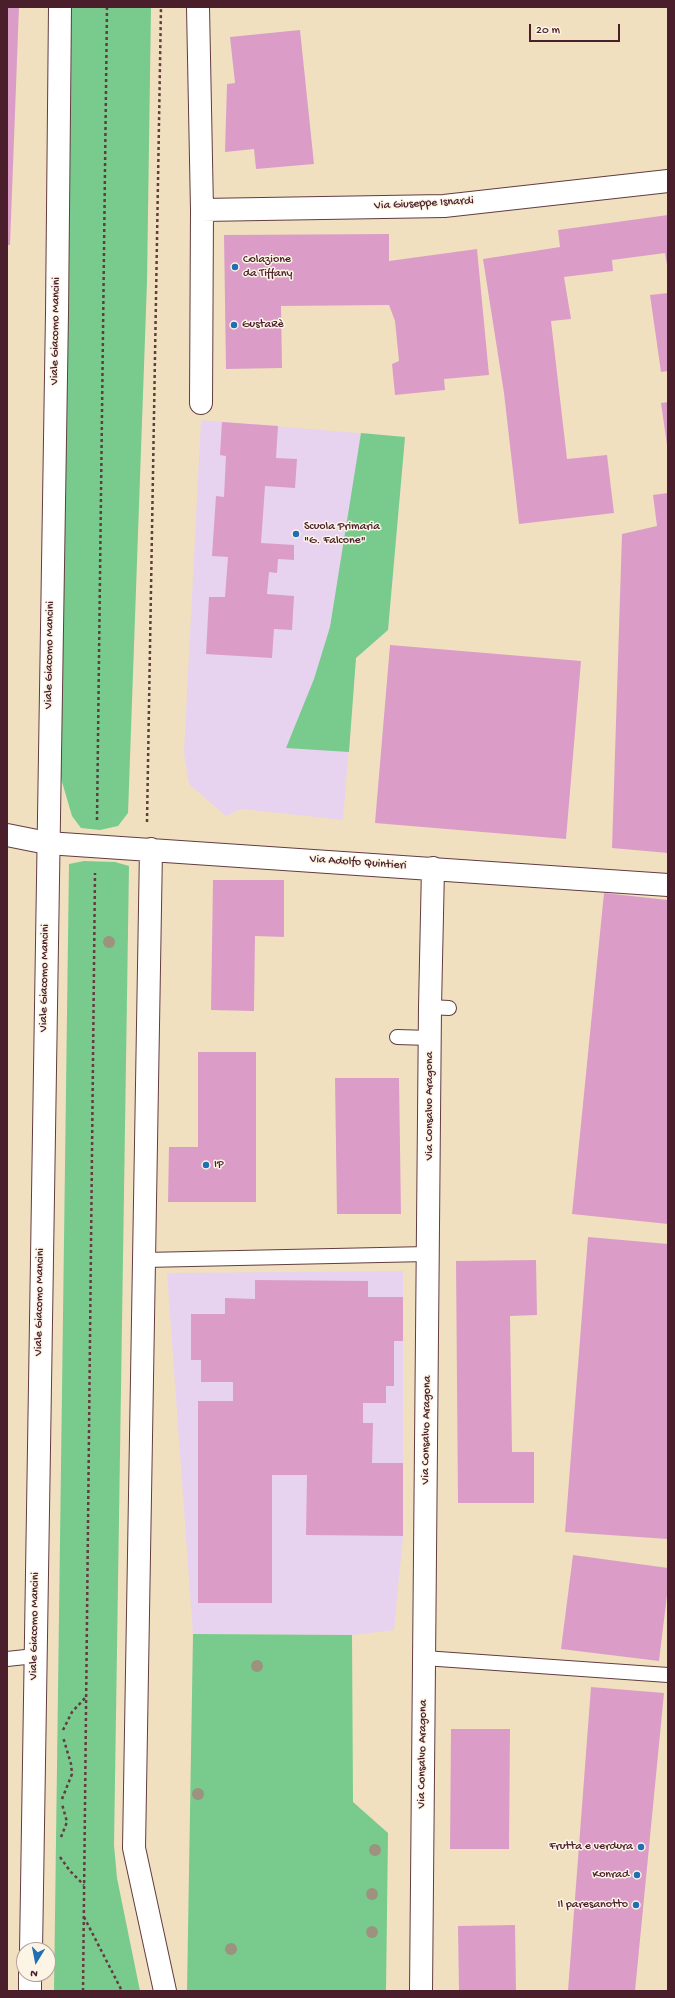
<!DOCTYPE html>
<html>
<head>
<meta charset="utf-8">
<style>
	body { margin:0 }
	#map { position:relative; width:675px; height:1998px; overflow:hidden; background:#f0e0c0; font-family:"Gochi Hand",sans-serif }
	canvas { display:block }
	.frame { position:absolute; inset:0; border:8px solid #4a1f2b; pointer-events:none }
	.north { position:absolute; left:16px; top:1942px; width:40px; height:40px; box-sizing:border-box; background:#fcf5e5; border:1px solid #b59f9b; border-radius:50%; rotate:190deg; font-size:11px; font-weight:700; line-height:16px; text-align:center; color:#4a1f2b }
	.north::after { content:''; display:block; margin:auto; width:14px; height:18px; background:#1f6fb2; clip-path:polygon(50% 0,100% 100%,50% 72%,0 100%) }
	.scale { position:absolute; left:529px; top:24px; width:91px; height:18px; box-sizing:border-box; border:2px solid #4a1f2b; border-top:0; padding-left:5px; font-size:12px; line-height:14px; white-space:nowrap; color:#4a1f2b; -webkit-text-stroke:3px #fcf5e5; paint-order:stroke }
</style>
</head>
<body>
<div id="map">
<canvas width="675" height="1998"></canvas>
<div class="frame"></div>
<div class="north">N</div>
<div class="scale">20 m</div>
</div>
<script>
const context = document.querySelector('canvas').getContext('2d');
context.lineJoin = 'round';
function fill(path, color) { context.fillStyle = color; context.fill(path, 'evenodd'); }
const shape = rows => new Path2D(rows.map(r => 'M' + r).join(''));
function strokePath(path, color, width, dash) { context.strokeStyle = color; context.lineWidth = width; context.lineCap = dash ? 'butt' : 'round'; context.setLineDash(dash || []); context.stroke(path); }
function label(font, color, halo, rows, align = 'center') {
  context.font = font + ' "Gochi Hand",sans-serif'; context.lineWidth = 3; context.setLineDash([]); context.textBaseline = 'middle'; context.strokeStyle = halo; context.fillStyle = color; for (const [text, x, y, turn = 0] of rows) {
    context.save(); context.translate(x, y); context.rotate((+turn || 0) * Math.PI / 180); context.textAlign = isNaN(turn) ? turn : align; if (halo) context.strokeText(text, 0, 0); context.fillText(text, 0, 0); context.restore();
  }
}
const built = shape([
	[201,420,405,437,388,630,356,658,343,820,241,809,226,816,189,784,184,753],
	[403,1271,403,1536,394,1630,352,1635,193,1634,167,1273]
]);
const green = shape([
	[71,7,151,7,147,282,128,813,118,826,100,830,81,828,72,816,60,775],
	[361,433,405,437,388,630,356,658,349,752,286,748,314,679,330,627],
	[84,861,115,862,129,866,114,1845,117,1878,140,1991,54,1991,69,864],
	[193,1634,352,1635,353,1802,388,1833,386,1991,187,1991]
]);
const building = shape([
	[7,7,19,7,10,245,7,245],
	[300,30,314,164,256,169,254,149,225,152,227,84,235,83,230,37],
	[668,215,668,271,665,253,612,260,613,271,564,277,571,319,551,321,567,459,607,455,614,513,519,524,504,393,483,259,560,247,558,230],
	[389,234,389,261,477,249,489,375,444,379,445,390,395,395,392,364,399,361,395,321,389,305,281,306,282,368,226,369,224,235],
	[668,293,668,371,661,372,650,295],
	[668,402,668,445,667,445,661,403],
	[222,422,278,426,276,458,297,459,295,488,265,486,261,543,294,545,294,560,278,559,277,573,269,572,267,594,294,596,292,630,274,629,272,658,206,654,209,597,225,597,228,557,212,556,216,496,224,497,226,456,220,455],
	[668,493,668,853,612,848,622,534,657,526,653,495],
	[390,645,581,661,566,839,375,823],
	[213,880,284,880,284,937,255,936,254,1011,211,1010],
	[604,893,668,900,668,1224,572,1214],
	[198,1052,256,1052,256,1202,168,1202,169,1147,198,1147],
	[335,1078,399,1078,401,1214,337,1214],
	[588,1237,668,1244,668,1539,565,1532],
	[536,1260,537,1315,510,1316,512,1452,534,1452,534,1503,458,1503,456,1261],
	[255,1280,368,1281,368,1297,403,1297,403,1341,394,1341,394,1386,386,1386,386,1403,363,1403,363,1423,373,1423,372,1463,403,1463,403,1536,306,1535,307,1475,272,1475,272,1603,198,1603,198,1401,233,1401,233,1382,201,1382,201,1360,191,1360,191,1314,225,1314,225,1298,255,1299],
	[573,1555,668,1568,668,1587,659,1661,561,1649],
	[591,1687,664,1693,635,1991,568,1991],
	[451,1729,510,1729,509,1849,450,1849],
	[515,1925,516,1991,459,1991,458,1926]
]);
const path = shape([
	[97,820,107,7],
	[147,822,161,7],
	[63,1730,72,1712,86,1697],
	[62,1799,72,1774,71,1764,63,1737],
	[61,1837,67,1822,62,1804],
	[60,1857,70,1871,84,1885],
	[84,1917,122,1991],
	[83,1991,95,873]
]);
const service = shape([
	[430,1007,449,1008],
	[397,1037,430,1038],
	[144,1260,428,1254],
	[424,1658,668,1675],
	[7,1659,35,1656]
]);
const minor = shape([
	[198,7,202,210,201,403],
	[202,210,444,206,668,181],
	[7,835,47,843,668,885],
	[151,849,134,1848,165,1991],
	[421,1991,430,1007,433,868]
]);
const tertiary = shape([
	[31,1950,57,313,60,7],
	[30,1991,30,1974]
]);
const trees = [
	[109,942],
	[257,1666],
	[198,1794],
	[375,1850],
	[372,1894],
	[372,1932],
	[231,1949]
];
const markers = [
	[235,267,4,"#1f6fb2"],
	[234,325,4,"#1f6fb2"],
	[296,534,4,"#1f6fb2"],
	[206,1165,4,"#1f6fb2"],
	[641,1847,4,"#1f6fb2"],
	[637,1875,4,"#1f6fb2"],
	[636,1905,4,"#1f6fb2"]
];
const streetNames = [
	["Via Giuseppe Isnardi",424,204,-3],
	["Viale Giacomo Mancini",56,331,-89],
	["Viale Giacomo Mancini",50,655,-89],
	["Via Adolfo Quintieri",358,863,4],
	["Viale Giacomo Mancini",45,978,-89],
	["Via Consalvo Aragona",430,1106,-90],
	["Viale Giacomo Mancini",40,1302,-89],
	["Via Consalvo Aragona",427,1430,-89],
	["Viale Giacomo Mancini",35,1626,-89],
	["Via Consalvo Aragona",423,1754,-89]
];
const poiNames = [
	["Colazione",243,260],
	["da Tiffany",243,274],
	["GustaRè",242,325],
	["Scuola Primaria",304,527],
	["\"G. Falcone\"",304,541],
	["IP",214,1165],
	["Frutta e verdura",633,1847,"right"],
	["Konrad",629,1875,"right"],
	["Il paresanotto",628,1905,"right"]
];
fill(built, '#e7d2ef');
fill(green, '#78cb8d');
fill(building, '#db9dc7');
strokePath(service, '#633c41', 16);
strokePath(minor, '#633c41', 24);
strokePath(tertiary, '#633c41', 24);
strokePath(path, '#633c41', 2.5, [3, 3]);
strokePath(service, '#fff', 14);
strokePath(minor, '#fff', 22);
strokePath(tertiary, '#fff', 22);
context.fillStyle = '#9c927e';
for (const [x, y] of trees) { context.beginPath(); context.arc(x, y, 6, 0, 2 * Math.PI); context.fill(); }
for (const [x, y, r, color] of markers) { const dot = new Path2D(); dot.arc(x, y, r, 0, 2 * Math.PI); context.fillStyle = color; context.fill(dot); strokePath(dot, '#fcf5e5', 1.5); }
label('12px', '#4a1f2b', '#fcf5e5', streetNames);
label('12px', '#4a1f2b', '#fcf5e5', poiNames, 'left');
</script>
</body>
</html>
